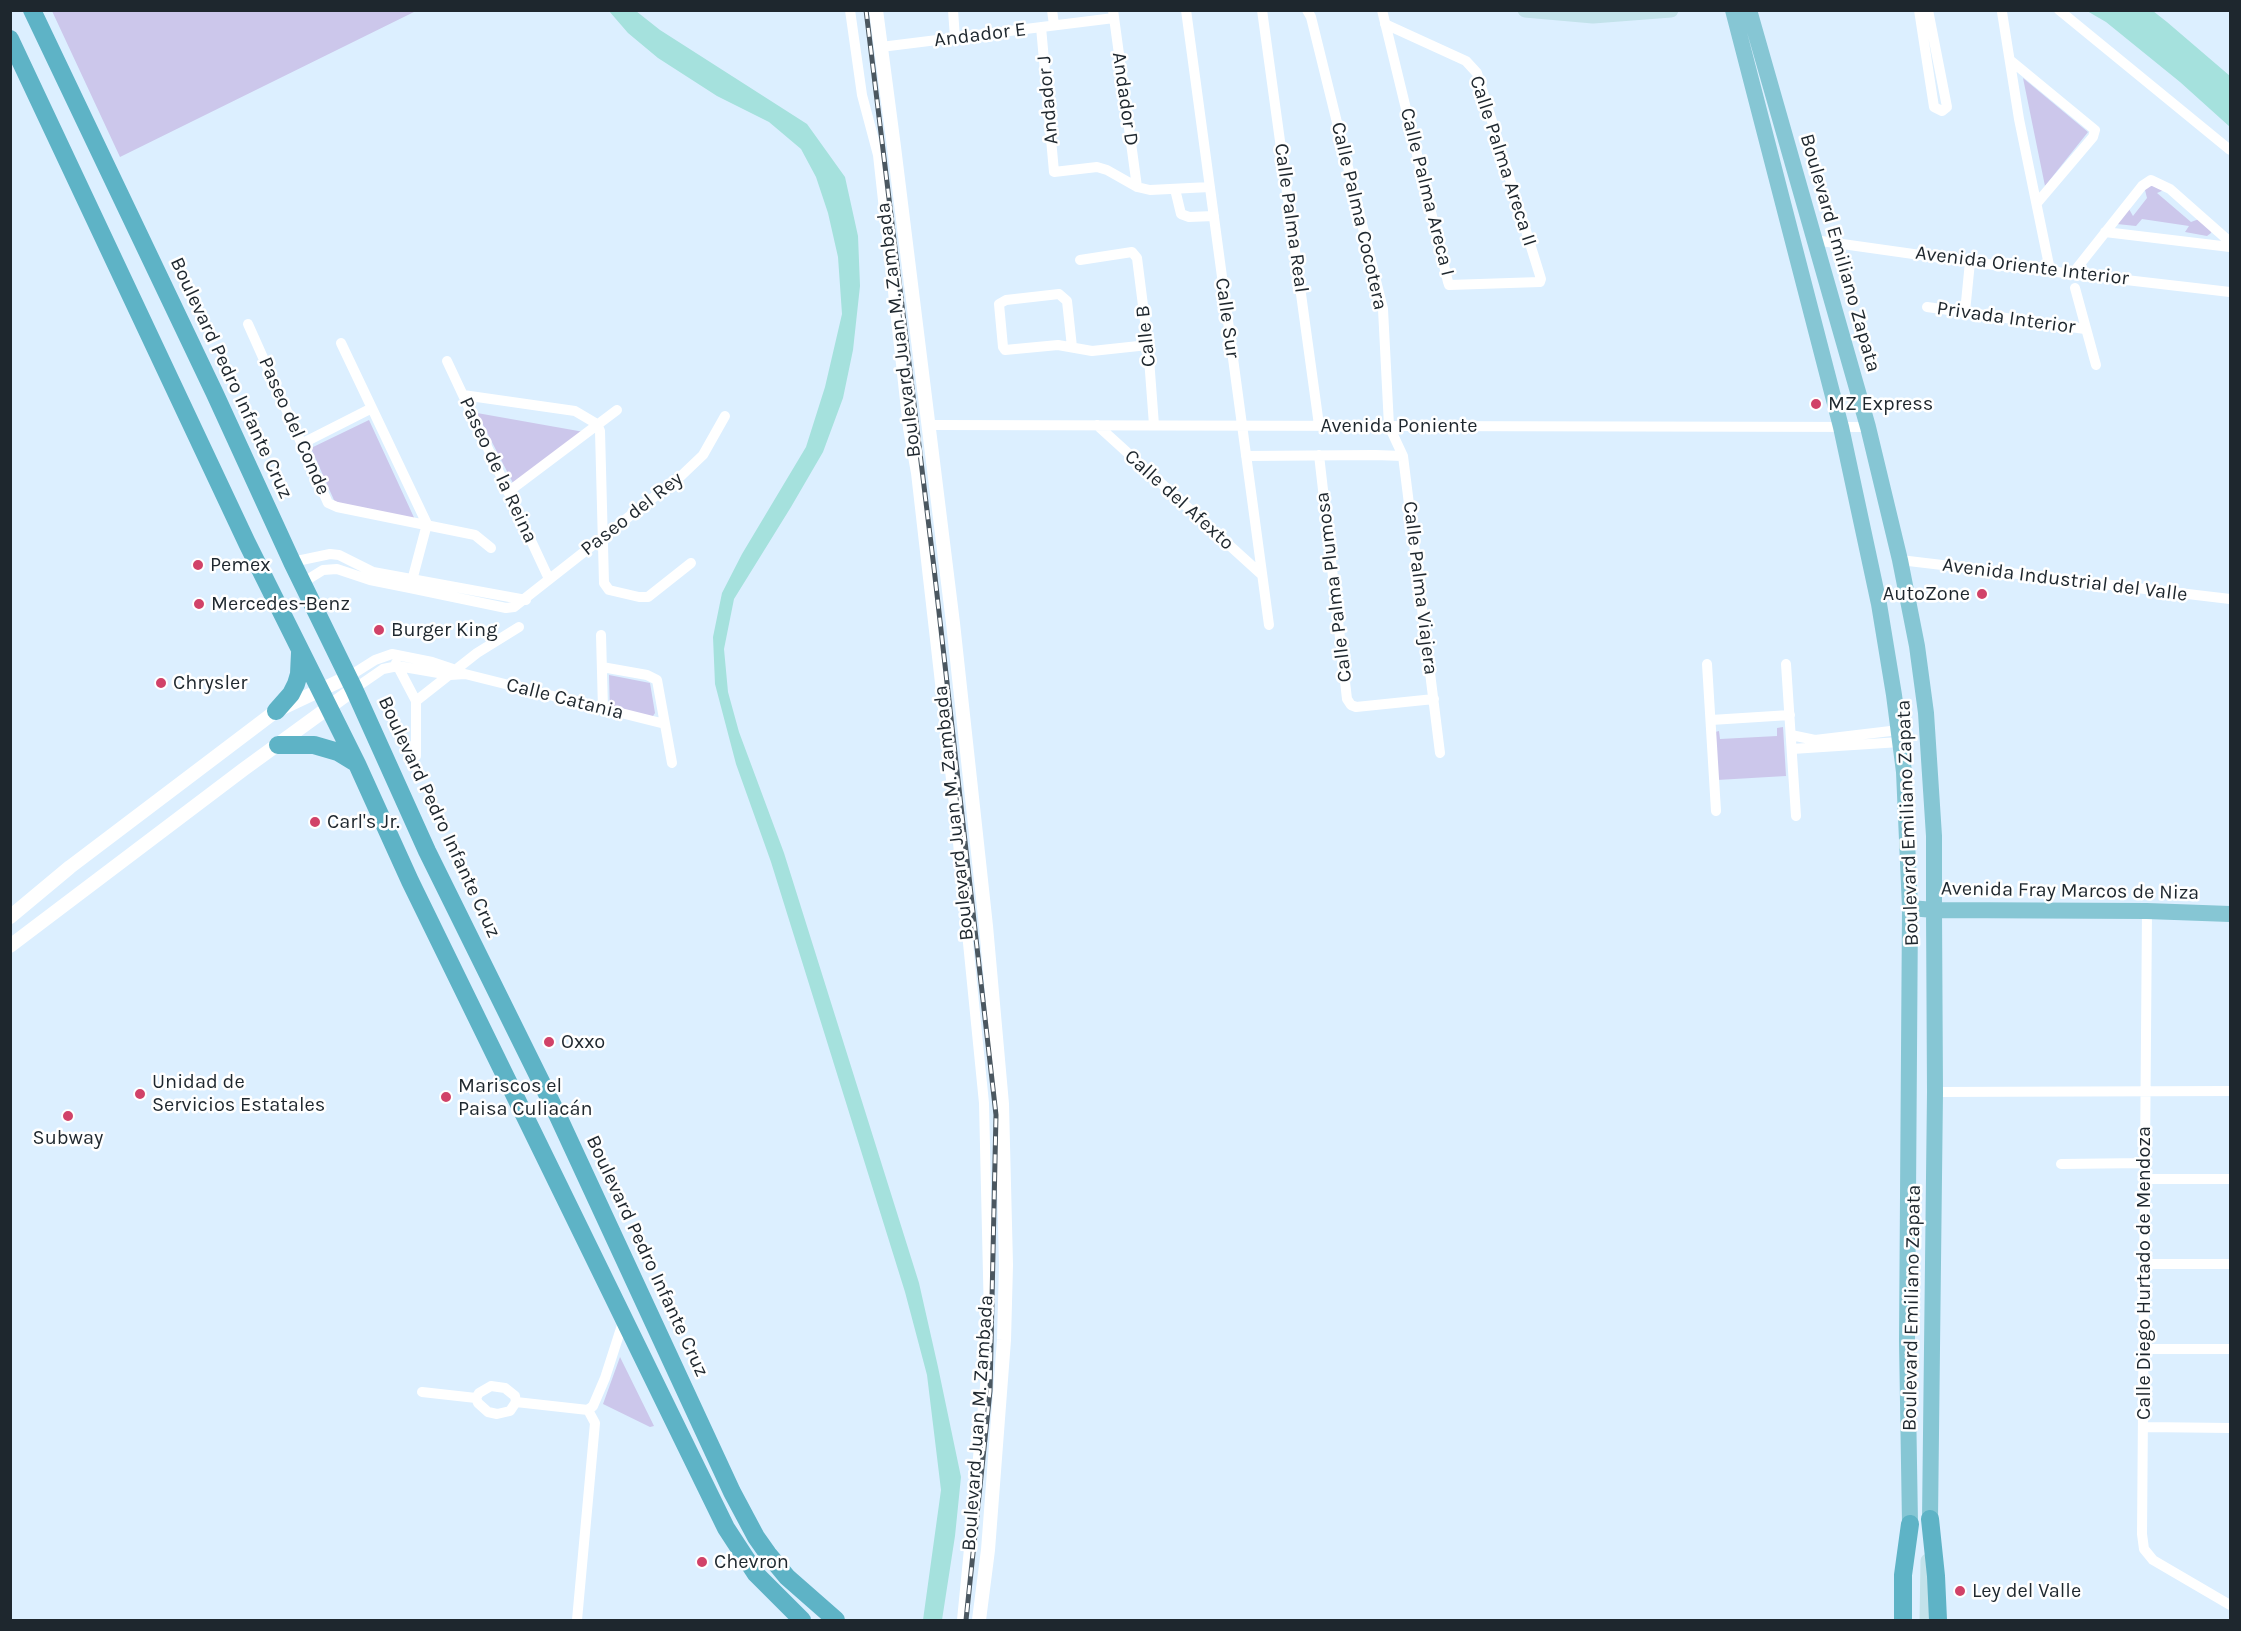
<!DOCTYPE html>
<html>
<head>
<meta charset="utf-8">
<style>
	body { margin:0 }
	#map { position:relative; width:2241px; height:1631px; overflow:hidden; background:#dcefff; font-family:Karla,sans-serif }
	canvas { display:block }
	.frame { position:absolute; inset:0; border:12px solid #1e272e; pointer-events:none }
</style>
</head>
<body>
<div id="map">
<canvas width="2241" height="1631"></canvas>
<div class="frame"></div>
</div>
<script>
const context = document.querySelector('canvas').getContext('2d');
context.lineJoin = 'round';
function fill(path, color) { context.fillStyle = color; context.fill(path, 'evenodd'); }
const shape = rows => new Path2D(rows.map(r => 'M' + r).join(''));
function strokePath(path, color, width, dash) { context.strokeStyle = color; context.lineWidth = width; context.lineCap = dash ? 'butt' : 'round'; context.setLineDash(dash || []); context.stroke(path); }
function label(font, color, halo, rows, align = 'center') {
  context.font = font + ' Karla,sans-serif'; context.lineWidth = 5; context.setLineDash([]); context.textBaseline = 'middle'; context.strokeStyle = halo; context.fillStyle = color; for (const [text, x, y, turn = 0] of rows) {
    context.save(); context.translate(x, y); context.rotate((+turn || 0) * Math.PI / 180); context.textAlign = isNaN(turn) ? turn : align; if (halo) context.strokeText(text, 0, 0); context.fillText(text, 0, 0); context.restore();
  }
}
const green = shape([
	[52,11,416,11,120,157],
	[2023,78,2088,132,2045,186],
	[2151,181,2164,190,2157,193,2191,222,2199,219,2212,229,2211,233,2207,236,2185,232,2189,226,2142,219,2136,226,2117,224,2129,209,2133,216,2147,198,2145,190],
	[477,413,584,432,514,485],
	[369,420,417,524,337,507,311,448],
	[609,675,650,683,655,713,651,719,610,711],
	[1783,727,1786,776,1717,780,1715,732,1719,731,1720,739,1777,736,1777,728],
	[620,1357,654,1426,650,1427,603,1404]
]);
const water = shape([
	[609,11,636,11,660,30,807,124,845,177,858,236,860,286,853,350,843,398,823,452,791,507,734,599,724,649,728,692,739,732,784,853,919,1283,938,1367,961,1477,955,1536,942,1620,923,1620,941,1490,927,1375,905,1292,771,862,736,764,715,684,713,637,722,593,742,554,806,447,825,387,842,314,838,257,828,213,816,177,801,149,769,122,717,96,658,58,628,33],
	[2087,11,2153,11,2167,22,2230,76,2230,127,2180,82,2106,22]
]);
const minor = shape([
	[850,10,862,95,878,155,908,428,916,473,956,823,984,1103,989,1318,985,1386,962,1620],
	[953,10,955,38],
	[1052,10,1054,25],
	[1113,10,1137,187],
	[1186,10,1269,625],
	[1262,10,1319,425],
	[1307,10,1311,17,1383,309,1389,426,1403,456,1440,753],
	[1382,10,1448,282,1449,285,1540,282,1541,279,1477,73,1466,61,1385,24],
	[1919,10,1934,107,1942,111,1947,107,1928,10],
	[2059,10,2230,150],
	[2002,12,2019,119,2050,270],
	[1041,27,1054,172,1097,167,1107,170,1137,187,1150,190,1210,187],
	[881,47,1114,18],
	[2010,60,2095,130,2093,137,2037,203],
	[1175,189,1181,214,1189,217,1214,216],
	[2105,232,2230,247],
	[1814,240,1970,262,2230,292],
	[1080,260,1132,252,1137,258,1148,345,1154,425],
	[2073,273,2142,186,2151,180,2170,189,2230,242],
	[2075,288,2096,365],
	[1927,307,2085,329],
	[1965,312,1970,262],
	[248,324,328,503,337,507,475,535,491,548],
	[341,343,427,524,410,588],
	[1072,347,1067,301,1059,294,1006,300,999,304,1003,347,1005,350,1058,345,1092,351,1148,345],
	[447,361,549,579],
	[463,395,575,411,597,424,600,431,604,583,609,590,639,597,648,597,691,563],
	[929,425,1868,427],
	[1097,425,1261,574],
	[303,443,372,408],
	[1319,455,1347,699,1351,705,1356,707,1434,699],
	[1246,456,1375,455,1403,456],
	[508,492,617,410],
	[1900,560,2230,599],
	[292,562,330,554,339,555,373,572,526,600],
	[302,583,323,570,337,569,370,580,410,588,506,608,514,607,682,475,703,455,725,416],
	[601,635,603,709],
	[396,663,416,701,416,756],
	[1707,664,1716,811],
	[1786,664,1796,816],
	[602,667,647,675,657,680,672,763],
	[348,677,375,660,392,654,432,662,459,671],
	[354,689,383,669,398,666,450,675,465,674,665,724],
	[416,701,477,653,519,627],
	[1711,720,1790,715],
	[1791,735,1815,740,1899,730],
	[1792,749,1900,742],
	[2147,911,2142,1534,2144,1549,2153,1560,2230,1605],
	[1935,1092,2230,1091],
	[2061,1164,2144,1163],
	[2144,1179,2230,1179],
	[2145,1264,2230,1264],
	[2144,1349,2230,1349],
	[491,1386,505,1388,515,1396,516,1402,510,1411,497,1414,488,1412,478,1403,476,1398,479,1393,491,1386],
	[422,1392,476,1398],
	[516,1402,588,1410],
	[588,1410,593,1406,605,1378,624,1319],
	[2144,1427,2230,1428],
	[577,1620,595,1423,588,1410]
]);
const tertiary = shape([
	[876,10,894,147,953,623,986,926,1002,1104,1006,1265,1004,1340,988,1550,979,1620],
	[10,917,70,867,276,711,348,677],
	[10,946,244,769,354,689]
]);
const secondary = shape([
	[1525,10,1593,16,1671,10],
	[1927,1620,1928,1561]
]);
const primary = shape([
	[1733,10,1841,427,1879,604,1894,695,1904,772,1910,908,1907,1341,1910,1524],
	[1749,10,1868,427,1900,560,1917,646,1926,713,1934,836,1934,910,1935,1092,1930,1519],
	[1910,908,1934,910,2147,911,2230,914]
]);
const trunk = shape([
	[32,10,215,394,292,562,354,689,427,851,557,1114,732,1492,756,1537,768,1554,787,1577,836,1620],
	[10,39,247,543,357,764,410,881,726,1528,756,1574,802,1620],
	[276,711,291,694,296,684,299,674,300,653],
	[278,745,314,745,338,752,356,763],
	[1930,1519,1936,1576,1938,1620],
	[1903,1620,1903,1575,1910,1524]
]);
const rail = shape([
	[866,10,934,568,996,1115,990,1391,966,1620]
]);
const markers = [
	[1816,404,6,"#d14268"],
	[198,565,6,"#d14268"],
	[1982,594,6,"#d14268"],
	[199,604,6,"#d14268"],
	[379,630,6,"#d14268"],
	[161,683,6,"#d14268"],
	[315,822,6,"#d14268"],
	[549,1042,6,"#d14268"],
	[140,1094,6,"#d14268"],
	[446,1097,6,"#d14268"],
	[68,1116,6,"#d14268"],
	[702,1562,6,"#d14268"],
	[1960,1591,6,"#d14268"]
];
const streetNames = [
	["Andador E",980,35,-7],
	["Andador D",1125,99,82],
	["Andador J",1048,100,-95],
	["Calle Palma Areca II",1503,161,72],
	["Calle Palma Areca I",1427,192,76],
	["Calle Palma Cocotera",1359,216,77],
	["Calle Palma Real",1291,218,82],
	["Boulevard Emiliano Zapata",1840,253,74],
	["Avenida Oriente Interior",2022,266,7],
	["Calle Sur",1227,318,82],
	["Privada Interior",2006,318,8],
	["Boulevard Juan M. Zambada",899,330,-97],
	["Calle B",1146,336,-96],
	["Boulevard Pedro Infante Cruz",231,378,65],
	["Paseo del Conde",294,426,66],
	["Avenida Poniente",1399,426],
	["Paseo de la Reina",498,470,65],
	["Calle del Afexto",1179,500,42],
	["Paseo del Rey",632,514,-38],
	["Avenida Industrial del Valle",2065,580,7],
	["Calle Palma Plumosa",1334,587,-97],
	["Calle Palma Viajera",1420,588,83],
	["Calle Catania",565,699,14],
	["Boulevard Juan M. Zambada",954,813,-96],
	["Boulevard Pedro Infante Cruz",439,817,65],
	["Boulevard Emiliano Zapata",1908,823,-92],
	["Avenida Fray Marcos de Niza",2070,891,1],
	["Boulevard Pedro Infante Cruz",647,1256,65],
	["Calle Diego Hurtado de Mendoza",2144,1273,-90],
	["Boulevard Emiliano Zapata",1912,1308,-89],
	["Boulevard Juan M. Zambada",978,1423,-86]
];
const poiNames = [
	["MZ Express",1828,404],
	["Pemex",210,565],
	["AutoZone",1970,594,"right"],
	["Mercedes-Benz",211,604],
	["Burger King",391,630],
	["Chrysler",173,683],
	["Carl's Jr.",327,822],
	["Oxxo",561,1042],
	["Unidad de",152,1082],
	["Servicios Estatales",152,1105],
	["Mariscos el",458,1086],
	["Paisa Culiacán",458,1109],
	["Subway",68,1138,"center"],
	["Chevron",714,1562],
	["Ley del Valle",1972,1591]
];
fill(green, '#ccc7eb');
fill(water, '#a5e1dd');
strokePath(minor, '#fff', 10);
strokePath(tertiary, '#fff', 14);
strokePath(secondary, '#c2e2ea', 15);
strokePath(primary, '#86c6d4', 16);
strokePath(trunk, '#5eb3c6', 18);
strokePath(rail, '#4b5760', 5);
strokePath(rail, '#fff', 3, [9]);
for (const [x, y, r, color] of markers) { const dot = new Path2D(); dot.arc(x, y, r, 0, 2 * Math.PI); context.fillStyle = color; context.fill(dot); strokePath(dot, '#fff', 2); }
label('20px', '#1e272e', '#fff', streetNames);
label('20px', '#1e272e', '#fff', poiNames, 'left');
</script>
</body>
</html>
